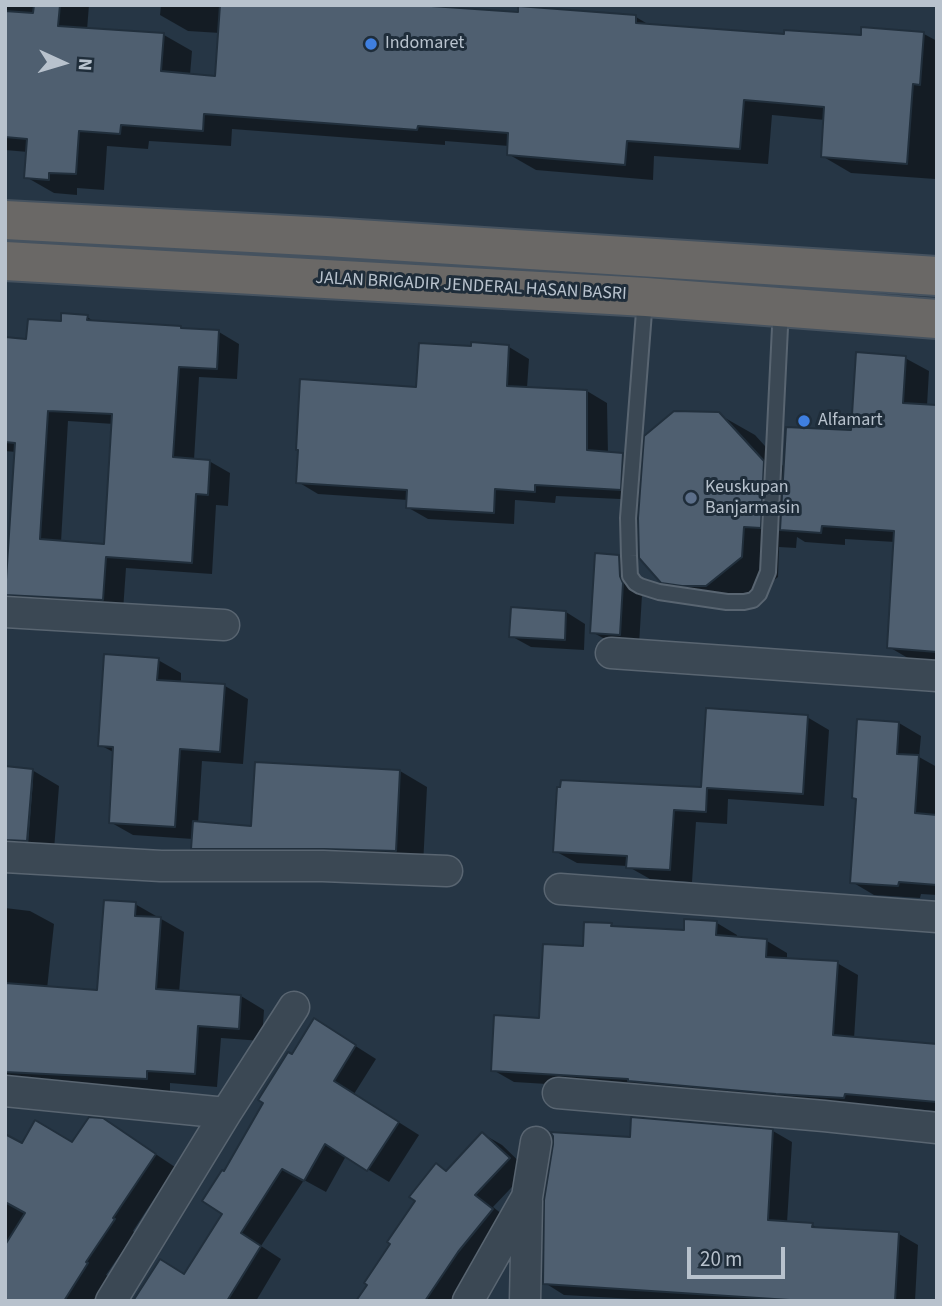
<!DOCTYPE html>
<html>
<head>
<meta charset="utf-8">
<style>
	body { margin:0 }
	#map { position:relative; width:942px; height:1306px; overflow:hidden; background:#263645; font-family:"Source Sans 3",sans-serif }
	canvas { display:block }
	.frame { position:absolute; inset:0; border:7px solid #b8c2cd; pointer-events:none }
	.north { position:absolute; left:28px; top:28px; width:70px; height:70px; -webkit-text-stroke:5px #1f2d3a; paint-order:stroke; rotate:94deg; font-size:19px; font-weight:700; line-height:28px; text-align:center; color:#b8c2cd }
	.north::after { content:''; display:block; margin:auto; width:24px; height:32px; background:#b8c2cd; clip-path:polygon(50% 0,100% 100%,50% 72%,0 100%) }
	.scale { position:absolute; left:687px; top:1247px; width:98px; height:32px; box-sizing:border-box; border:4px solid #b8c2cd; border-top:0; padding-left:9px; font-size:21px; line-height:24px; white-space:nowrap; color:#b8c2cd; -webkit-text-stroke:5px #1f2d3a; paint-order:stroke }
</style>
</head>
<body>
<div id="map">
<canvas width="942" height="1306"></canvas>
<div class="frame"></div>
<div class="north">N</div>
<div class="scale">20 m</div>
</div>
<script>
const context = document.querySelector('canvas').getContext('2d');
context.lineJoin = 'round';
function fill(path, color) { context.fillStyle = color; context.fill(path, 'evenodd'); }
const shape = rows => new Path2D(rows.map(r => 'M' + r).join(''));
function strokePath(path, color, width, dash) { context.strokeStyle = color; context.lineWidth = width; context.lineCap = dash ? 'butt' : 'round'; context.setLineDash(dash || []); context.stroke(path); }
function label(font, color, halo, rows, align = 'center') {
  context.font = font + ' "Source Sans 3",sans-serif'; context.lineWidth = 6; context.setLineDash([]); context.textBaseline = 'middle'; context.strokeStyle = halo; context.fillStyle = color; for (const [text, x, y, turn = 0] of rows) {
    context.save(); context.translate(x, y); context.rotate((+turn || 0) * Math.PI / 180); context.textAlign = isNaN(turn) ? turn : align; if (halo) context.strokeText(text, 0, 0); context.fillText(text, 0, 0); context.restore();
  }
}
const shadow = shape([
	[5,5,89,5,87,30,164,35,192,51,190,75,217,77,220,33,188,31,160,15,161,5,432,5,437,8,519,14,636,17,651,26,786,36,862,37,924,34,937,41,937,158,935,179,851,173,822,156,825,120,772,115,768,164,654,156,653,180,536,170,508,154,509,146,445,141,445,145,232,129,231,146,149,141,148,149,107,146,104,190,77,188,77,195,54,193,26,177,28,152,5,150],
	[87,317,97,323,181,328,184,330,219,332,239,344,237,379,199,377,194,460,209,461,230,473,228,506,216,505,212,574,126,568,123,611,28,605,7,594,16,452,5,451,5,339,28,341,62,323],
	[68,421,114,424,106,546,61,542],
	[509,347,529,359,527,388,587,391,607,403,608,454,623,455,643,466,718,414,755,435,785,468,852,432,905,358,929,371,927,406,937,407,937,663,913,661,889,647,895,542,845,539,845,545,805,542,797,537,796,548,779,547,778,577,742,606,699,603,662,581,641,500,556,496,555,503,515,500,514,524,428,519,407,507,408,500,318,494,298,482,418,389],
	[619,557,638,568,639,589,642,595,639,645,612,643,592,632],
	[566,612,585,624,584,650,531,647,511,636],
	[158,660,181,673,181,683,225,686,248,699,243,764,202,761,198,824,253,828,400,771,427,787,423,866,220,863,193,848,193,839,133,835,110,822,115,753,100,745],
	[807,717,829,730,824,806,728,799,727,824,696,822,692,882,650,879,627,866,577,863,555,851,703,789],
	[899,723,921,736,919,757,937,767,937,895,921,894,920,898,874,895,852,882],
	[5,768,32,770,59,786,54,850,5,846],
	[30,781,33,781,28,845,25,845],
	[135,904,184,932,179,993,241,996,264,1010,262,1041,221,1038,217,1087,170,1083,170,1092,5,1084,5,908,30,911,54,924,47,989,99,992],
	[717,923,737,935,737,939,767,941,787,953,787,960,837,963,858,975,854,1039,937,1045,937,1043,937,1111,865,1105,865,1109,646,1090,514,1082,493,1070,540,1020,585,948,611,925,617,928,685,932],
	[335,1033,376,1059,354,1094,419,1135,389,1182,346,1156,326,1192,304,1180,261,1246,281,1259,256,1301,139,1301,185,1276,224,1214,225,1174,291,1056],
	[773,1131,792,1142,787,1223,812,1225,820,1229,899,1234,918,1245,915,1301,669,1301,564,1295,545,1283,632,1139],
	[124,1133,175,1167,133,1231,135,1233,106,1275,108,1276,93,1301,5,1301,5,1136,22,1146,73,1144],
	[483,1134,502,1145,528,1170,493,1207,511,1221,478,1262,453,1299,455,1301,359,1301,437,1165,448,1172]
]);
const building = shape([
	[34,5,60,5,58,26,164,33,161,71,215,76,220,5,417,5,518,12,518,6,636,15,636,23,784,34,784,30,861,35,861,27,924,32,920,85,913,84,907,164,821,157,824,107,744,100,740,149,627,141,625,165,507,155,508,133,418,126,417,130,204,114,203,131,121,125,120,134,79,131,76,174,49,173,49,180,24,178,27,139,5,137,5,11,33,13,34,5],
	[61,313,88,315,87,320,181,326,181,328,219,330,217,369,179,367,173,457,210,460,208,495,196,494,192,563,106,557,103,600,5,595,15,443,5,442,5,337,26,339,28,319,61,321,61,313],
	[48,411,112,414,104,544,40,539,48,411],
	[471,342,509,345,507,386,587,390,587,450,623,453,621,490,535,485,535,492,495,489,494,513,406,508,407,490,296,483,298,450,296,450,300,379,416,387,419,343,471,346,471,342],
	[856,352,906,356,903,403,937,405,937,652,887,648,894,531,822,526,821,533,780,530,786,427,851,430,856,352],
	[674,411,719,412,764,461,761,528,744,527,742,557,706,586,682,586,661,583,639,558,638,518,644,436,674,411],
	[595,553,619,555,620,576,623,583,620,635,590,633,595,553],
	[511,607,566,611,565,640,509,637,511,607],
	[104,654,159,658,157,680,225,684,220,752,180,749,175,827,109,823,113,747,98,746,104,654],
	[706,708,808,715,803,794,707,788,706,812,674,810,670,870,626,868,627,856,553,852,557,787,560,787,561,780,701,787,706,708],
	[857,719,899,722,897,754,919,755,915,813,937,815,937,885,899,882,898,886,850,883,856,799,852,798,857,719],
	[255,762,400,770,396,851,324,849,191,849,193,821,251,826,255,762],
	[5,766,33,769,27,841,5,840,5,766],
	[104,900,136,902,135,916,161,917,156,989,241,995,239,1029,198,1026,195,1074,147,1071,147,1079,5,1072,5,983,97,990,104,900],
	[684,919,717,921,716,935,767,939,766,957,838,961,833,1035,937,1044,937,1102,845,1094,844,1098,776,1094,628,1081,628,1079,491,1071,494,1015,539,1018,543,944,583,946,584,922,612,923,611,926,684,930,684,919],
	[314,1018,356,1045,334,1081,399,1122,367,1171,325,1144,304,1181,282,1169,241,1233,261,1246,227,1301,133,1301,160,1259,184,1274,222,1214,202,1201,222,1170,224,1171,263,1103,258,1100,288,1052,292,1054,314,1018],
	[89,1117,103,1118,156,1154,113,1218,115,1219,86,1262,88,1263,64,1301,5,1301,5,1245,25,1213,5,1202,5,1134,22,1143,35,1120,72,1142,89,1117],
	[631,1117,773,1129,768,1220,813,1223,812,1227,899,1232,895,1301,805,1301,543,1284,544,1200,553,1144,553,1136,550,1132,630,1137,631,1117],
	[482,1132,510,1158,475,1195,493,1209,458,1252,425,1301,356,1301,367,1285,364,1283,390,1244,387,1242,415,1201,409,1197,436,1163,446,1171,482,1132]
]);
const service = shape([
	[645,299,628,518,629,556,630,576,635,583,640,586,659,592,727,602,744,602,753,600,759,594,768,572,781,307]
]);
const minor = shape([
	[5,612,224,625],
	[611,653,937,676],
	[5,857,161,866,323,866,447,871],
	[560,889,937,917],
	[5,1091,226,1113],
	[558,1093,824,1116,937,1128],
	[111,1301,226,1113,294,1007],
	[468,1301,527,1197,536,1142],
	[525,1301,527,1201]
]);
const trunk = shape([
	[5,220,327,237,937,276],
	[5,261,646,297,937,319]
]);
const markers = [
	[371,44,7,"#3f7fe0"],
	[804,421,7,"#3f7fe0"],
	[691,498,7,"#5c6f8a"]
];
const poiNames = [
	["Indomaret",385,44],
	["Alfamart",818,421],
	["Keuskupan",705,488],
	["Banjarmasin",705,509]
];
const streetNames = [
	["JALAN BRIGADIR JENDERAL HASAN BASRI",471,287,3]
];
fill(shadow, '#0007');
fill(building, '#4f5f70');
strokePath(building, '#212f3c', 2);
strokePath(service, '#596571', 18);
strokePath(minor, '#596571', 33);
strokePath(trunk, '#45525f', 42);
strokePath(service, '#3b4854', 14);
strokePath(minor, '#3b4854', 30);
strokePath(trunk, '#6a6866', 38);
for (const [x, y, r, color] of markers) { const dot = new Path2D(); dot.arc(x, y, r, 0, 2 * Math.PI); context.fillStyle = color; context.fill(dot); strokePath(dot, '#1f2d3a', 2.5); }
label('18px', '#b8c2cd', '#1f2d3a', poiNames, 'left');
label('18px', '#b8c2cd', '#1f2d3a', streetNames);
</script>
</body>
</html>
